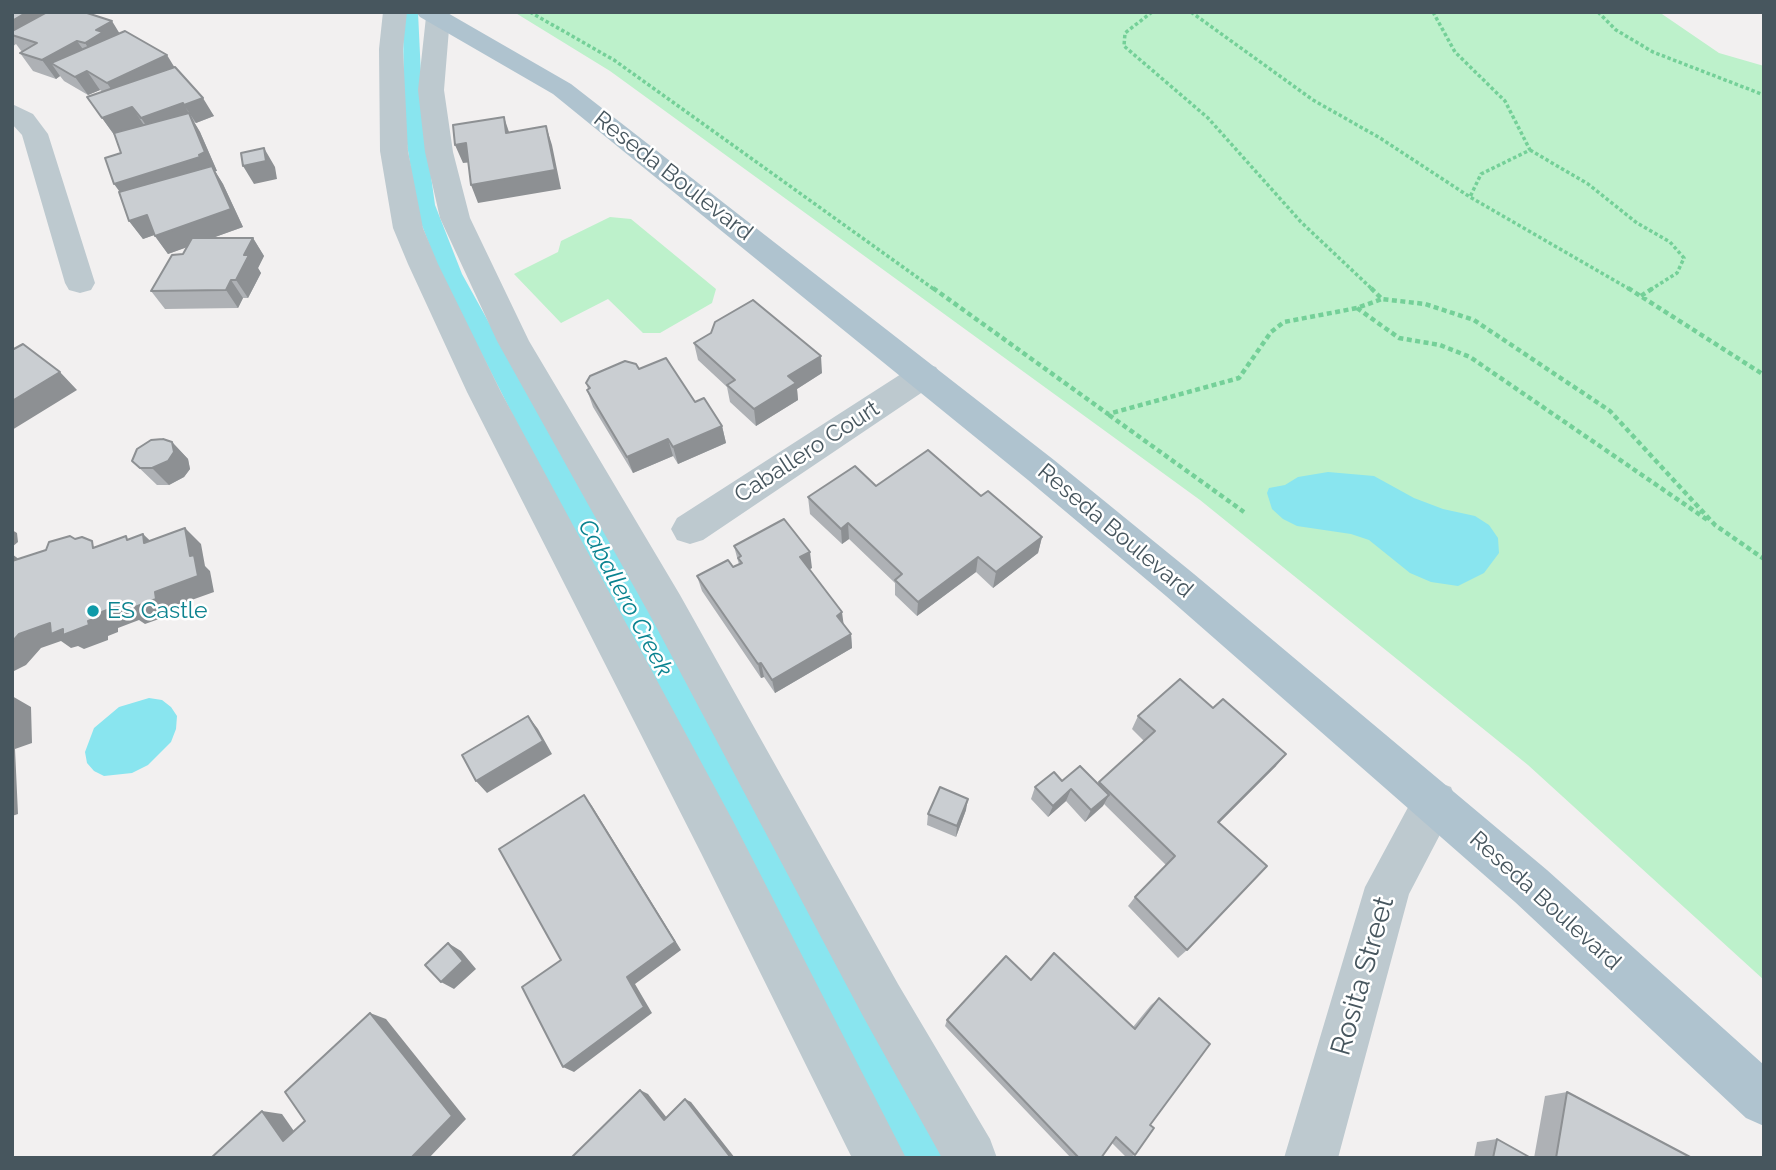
<!DOCTYPE html>
<html>
<head>
<meta charset="utf-8">
<style>
	body { margin:0 }
	#map { position:relative; width:1776px; height:1170px; overflow:hidden; background:#f2f0f0; font-family:Raleway,sans-serif }
	canvas { display:block }
	.frame { position:absolute; inset:0; border:14px solid #47565e; pointer-events:none }
</style>
</head>
<body>
<div id="map">
<canvas width="1776" height="1170"></canvas>
<div class="frame"></div>
</div>
<script>
const context = document.querySelector('canvas').getContext('2d');
context.lineJoin = 'round';
function fill(path, color) { context.fillStyle = color; context.fill(path, 'evenodd'); }
const shape = rows => new Path2D(rows.map(r => 'M' + r).join(''));
function strokePath(path, color, width, dash) { context.strokeStyle = color; context.lineWidth = width; context.lineCap = dash ? 'butt' : 'round'; context.setLineDash(dash || []); context.stroke(path); }
function label(font, color, halo, rows, align = 'center') {
  context.font = font + ' Raleway,sans-serif'; context.lineWidth = 5; context.setLineDash([]); context.textBaseline = 'middle'; context.strokeStyle = halo; context.fillStyle = color; for (const [text, x, y, turn = 0] of rows) {
    context.save(); context.translate(x, y); context.rotate((+turn || 0) * Math.PI / 180); context.textAlign = isNaN(turn) ? turn : align; if (halo) context.strokeText(text, 0, 0); context.fillText(text, 0, 0); context.restore();
  }
}
const green = shape([
	[514,12,1659,12,1719,53,1764,66,1764,980,1528,765,1200,500,610,71],
	[610,217,631,219,716,289,712,303,660,333,643,333,608,299,561,323,514,274,558,252,561,241]
]);
const water = shape([
	[403,12,418,12,423,118,435,205,462,274,952,1158,904,1158,586,559,439,270,418,215,404,125],
	[1328,472,1374,476,1414,498,1443,509,1475,516,1489,525,1498,538,1499,553,1484,573,1458,586,1431,582,1410,573,1369,540,1351,534,1297,526,1283,519,1272,509,1267,493,1269,488,1285,485,1298,477],
	[149,698,162,700,171,707,177,716,176,729,171,742,148,765,132,773,104,776,94,771,87,763,85,752,94,728,119,707]
]);
const pathFar1 = shape([
	[530,12,614,60,935,290],
	[1152,12,1125,33,1124,46,1208,118,1301,222,1373,290],
	[1191,12,1313,100,1380,138,1470,197,1631,290],
	[1433,12,1455,52,1505,101,1530,150,1481,174,1470,197],
	[1598,12,1616,30,1653,52,1764,95],
	[1530,150,1588,184,1637,223,1670,242,1684,258,1677,273,1650,290]
]);
const path = shape([
	[933,288,1108,414,1239,378,1271,332,1284,322,1357,308,1382,299],
	[1371,288,1382,299,1425,304,1474,320,1610,411,1715,525,1764,559],
	[1628,288,1764,375],
	[1641,296,1653,288],
	[1357,308,1399,338,1440,345,1470,357,1709,521],
	[1109,415,1244,512]
]);
const minor = shape([
	[383,12,407,12,403,49,408,151,423,228,438,264,501,392,733,821,906,1158,852,1158,701,853,467,392,408,264,393,228,380,151,379,49,383,12],
	[429,12,447,12,450,17,444,90,453,152,470,218,529,341,680,595,898,984,990,1139,997,1158,942,1158,864,1018,652,619,497,341,440,218,425,152,418,90,426,17,429,12],
	[12,104,33,114,48,134,95,283,91,290,80,293,69,290,65,283,22,135,12,124,12,104],
	[924,363,936,367,941,375,936,383,703,540,690,544,677,540,671,529,677,518,912,367,924,363],
	[1435,781,1451,787,1457,802,1409,894,1338,1158,1284,1158,1365,887,1419,787,1435,781]
]);
const major = shape([
	[416,12,446,12,571,84,1054,460,1194,574,1547,870,1764,1065,1764,1126,1746,1118,1515,902,1166,596,1028,480,553,94,420,17,416,12]
]);
const wall = shape([
	[12,12,40,12,42,15,120,34,175,67,214,116,196,123,194,122,200,132,217,171,215,171,223,184,243,227,212,238,253,238,264,256,258,268,261,273,248,298,243,298,238,308,165,309,151,291,183,254,187,247,168,254,154,235,143,239,129,221,119,192,121,153,115,136,87,97,103,92,100,90,88,95,64,81,60,76,56,79,33,71,20,53,22,52,16,44,12,47],
	[694,343,822,373,797,389,798,400,756,426,730,402,727,387,698,360],
	[639,369,695,402,722,426,726,443,678,464,673,456,633,473,593,407,587,390,588,389,586,383],
	[172,442,188,459,190,469,184,477,169,485,157,485,132,461],
	[876,486,981,496,1042,537,1038,553,993,588,976,572,917,616,895,595,895,583,849,539,842,544,810,514,808,497],
	[734,546,812,568,809,569,843,624,851,634,852,648,775,693,764,677,761,678,702,591,697,576,733,567,739,564,738,561],
	[1138,716,1276,766,1219,823,1187,950,1178,958,1128,906,1135,897,1166,865,1104,804,1085,822,1066,801,1048,817,1031,799,1035,787,1062,781,1098,784,1144,741,1132,729],
	[966,810,956,837,927,825,928,814],
	[1031,980,1133,1027,1151,1005,1159,998,1150,1125,1135,1155,1127,1158,1112,1143,1101,1158,1071,1158,945,1026,947,1020],
	[1567,1092,1692,1158,1534,1158,1545,1096],
	[1497,1139,1531,1158,1474,1158,1477,1142]
]);
const shadedWall = shape([
	[27,12,40,12,49,25,12,35,12,21],
	[112,21,123,39,97,61,85,43,96,30],
	[77,41,90,59,51,63,60,76,56,79,42,60],
	[167,55,178,73,120,102,107,83],
	[87,71,100,90,88,95,75,77],
	[203,98,214,116,196,123,184,105],
	[183,103,200,132,217,171,215,171,223,184,243,227,168,254,155,236,231,209,127,202,114,184,154,137,141,118],
	[132,107,144,125,115,136,102,118],
	[504,117,510,135,506,133],
	[546,126,552,145,561,189,478,203,471,185],
	[466,143,473,162,463,163,455,145],
	[264,148,275,167,277,179,254,184,243,166],
	[147,215,160,233,143,239,129,221],
	[253,238,264,256,258,268,261,273,248,298,236,280,244,255],
	[231,280,243,298,238,308,226,290],
	[821,356,822,373,797,389,798,400,756,426,754,409,788,376],
	[60,372,77,390,12,430,12,401],
	[722,426,726,443,678,464,673,447],
	[668,439,673,456,633,473,627,457],
	[172,442,188,459,190,469,184,477,169,485,152,468],
	[848,523,849,539,842,544,841,529],
	[185,528,201,544,205,566,210,571,214,592,172,607,173,614,145,624,139,620,118,628,118,632,108,636,108,640,84,649,78,646,71,648,61,641,41,648,26,665,12,672,12,642,19,634,50,623,88,621,99,613,155,592,190,556],
	[12,530,17,533,18,542,12,547],
	[143,534,160,550,144,543],
	[1042,537,1038,553,993,588,996,572],
	[810,552,812,568,802,573,800,557],
	[12,554,32,569,12,562],
	[978,557,976,572,917,616,918,602],
	[842,612,844,627,837,616],
	[851,634,852,648,775,693,772,680],
	[761,663,764,677,761,678,758,664],
	[12,692,12,696,31,707,32,743,15,749,18,814,12,816],
	[528,716,538,729,552,754,487,793,476,781],
	[1286,754,1276,766,1209,833,1218,822],
	[1071,789,1066,801,1048,817,1053,806],
	[584,795,592,806,681,950,635,984,652,1013,574,1072,563,1067,627,977],
	[1109,795,1103,806,1085,822,1091,810],
	[968,799,966,810,956,837,957,826],
	[448,943,461,951,476,969,454,989,441,982],
	[370,1013,386,1019,466,1119,429,1158,411,1158],
	[640,1090,648,1094,671,1123,664,1120],
	[685,1099,691,1102,735,1158,731,1158],
	[262,1111,282,1114,303,1144,283,1141]
]);
const building = shape([
	[12,12,27,12,12,21,12,12],
	[47,12,84,12,112,21,96,30,103,32,85,43,77,41,42,60,20,53,37,43,12,35,12,31,47,12],
	[125,31,167,55,107,83,87,71,75,77,51,63,125,31],
	[175,67,203,98,184,105,183,103,141,118,132,107,102,118,87,97,175,67],
	[189,113,205,152,199,155,200,157,114,184,105,158,121,153,114,133,189,113],
	[504,117,506,133,546,126,555,170,471,185,466,143,455,145,453,125,504,117],
	[264,148,266,161,243,166,241,153,264,148],
	[212,166,231,209,155,236,147,215,129,221,119,192,212,166],
	[192,238,253,238,244,255,249,255,236,280,231,280,226,290,151,291,172,255,183,254,192,238],
	[753,300,821,356,788,376,796,383,754,409,727,385,735,380,694,343,711,333,715,322,753,300],
	[23,344,60,372,12,401,12,350,23,344],
	[666,358,695,402,704,398,722,426,673,447,668,439,627,457,587,390,590,388,586,383,590,376,625,361,636,364,639,369,666,358],
	[163,439,172,442,174,452,168,461,152,468,140,468,132,461,137,449,151,440,163,439],
	[928,450,981,496,988,491,1042,537,996,572,978,557,918,602,895,580,902,574,848,523,841,529,808,497,855,466,876,486,928,450],
	[784,519,810,552,800,557,842,612,837,616,851,634,772,680,761,663,758,664,697,576,728,560,733,567,742,563,738,558,741,556,734,546,784,519],
	[185,528,190,556,194,555,198,576,155,592,156,599,127,610,126,603,99,613,99,617,88,621,89,625,63,635,63,629,51,634,50,623,19,634,12,642,12,561,46,550,49,542,70,536,75,539,82,537,92,541,93,548,126,536,127,540,143,534,144,543,185,528],
	[1180,679,1213,708,1223,699,1286,754,1218,822,1267,866,1187,950,1135,897,1175,856,1099,782,1155,731,1138,716,1180,679],
	[528,716,543,741,476,781,462,755,528,716],
	[1080,766,1109,795,1091,810,1071,789,1053,806,1035,787,1054,772,1062,781,1080,766],
	[940,787,968,799,957,826,928,814,940,787],
	[584,795,675,942,627,977,644,1007,563,1067,522,987,561,960,499,849,584,795],
	[448,943,463,961,441,982,425,965,448,943],
	[1054,953,1135,1029,1159,998,1210,1044,1150,1125,1154,1128,1135,1155,1116,1137,1101,1158,1079,1158,947,1020,1006,956,1031,980,1054,953],
	[370,1013,452,1116,411,1158,211,1158,262,1111,283,1141,305,1121,285,1092,370,1013],
	[640,1090,664,1120,685,1099,731,1158,571,1158,640,1090],
	[1567,1092,1692,1158,1556,1158,1567,1092],
	[1497,1139,1531,1158,1493,1158,1497,1139]
]);
const markers = [
	[93,611,7,"#0f9aa8"]
];
const streetNames = [
	["Reseda Boulevard",673,176,38],
	["Caballero Court",807,452,-33],
	["Reseda Boulevard",1115,531,40],
	["Reseda Boulevard",1545,901,42]
];
const cultureNames = [
	["ES Castle",107,611]
];
const waterNames = [
	["Caballero Creek",625,598,62]
];
const nearStreetnames = [
	["Rosita Street",1363,976,-74]
];
fill(green, '#bdf1cb');
fill(water, '#89e5ef');
strokePath(pathFar1, '#74d098', 3.5, [3.5, 2.5]);
strokePath(path, '#74d098', 4.5, [5, 3.5]);
fill(minor, '#bdc9cf');
fill(major, '#afc3cf');
fill(wall, '#aeb1b5');
fill(shadedWall, '#8d9093');
fill(building, '#caced2');
strokePath(building, '#8d9093', 2);
for (const [x, y, r, color] of markers) { const dot = new Path2D(); dot.arc(x, y, r, 0, 2 * Math.PI); context.fillStyle = color; context.fill(dot); strokePath(dot, '#fff', 2.5); }
label('23px', '#47565e', '#fff', streetNames);
label('23px', '#0d838f', '#fff', cultureNames, 'left');
label('italic 24px', '#0a8390', '#fff', waterNames);
label('28px', '#47565e', '#fff', nearStreetnames);
</script>
</body>
</html>
